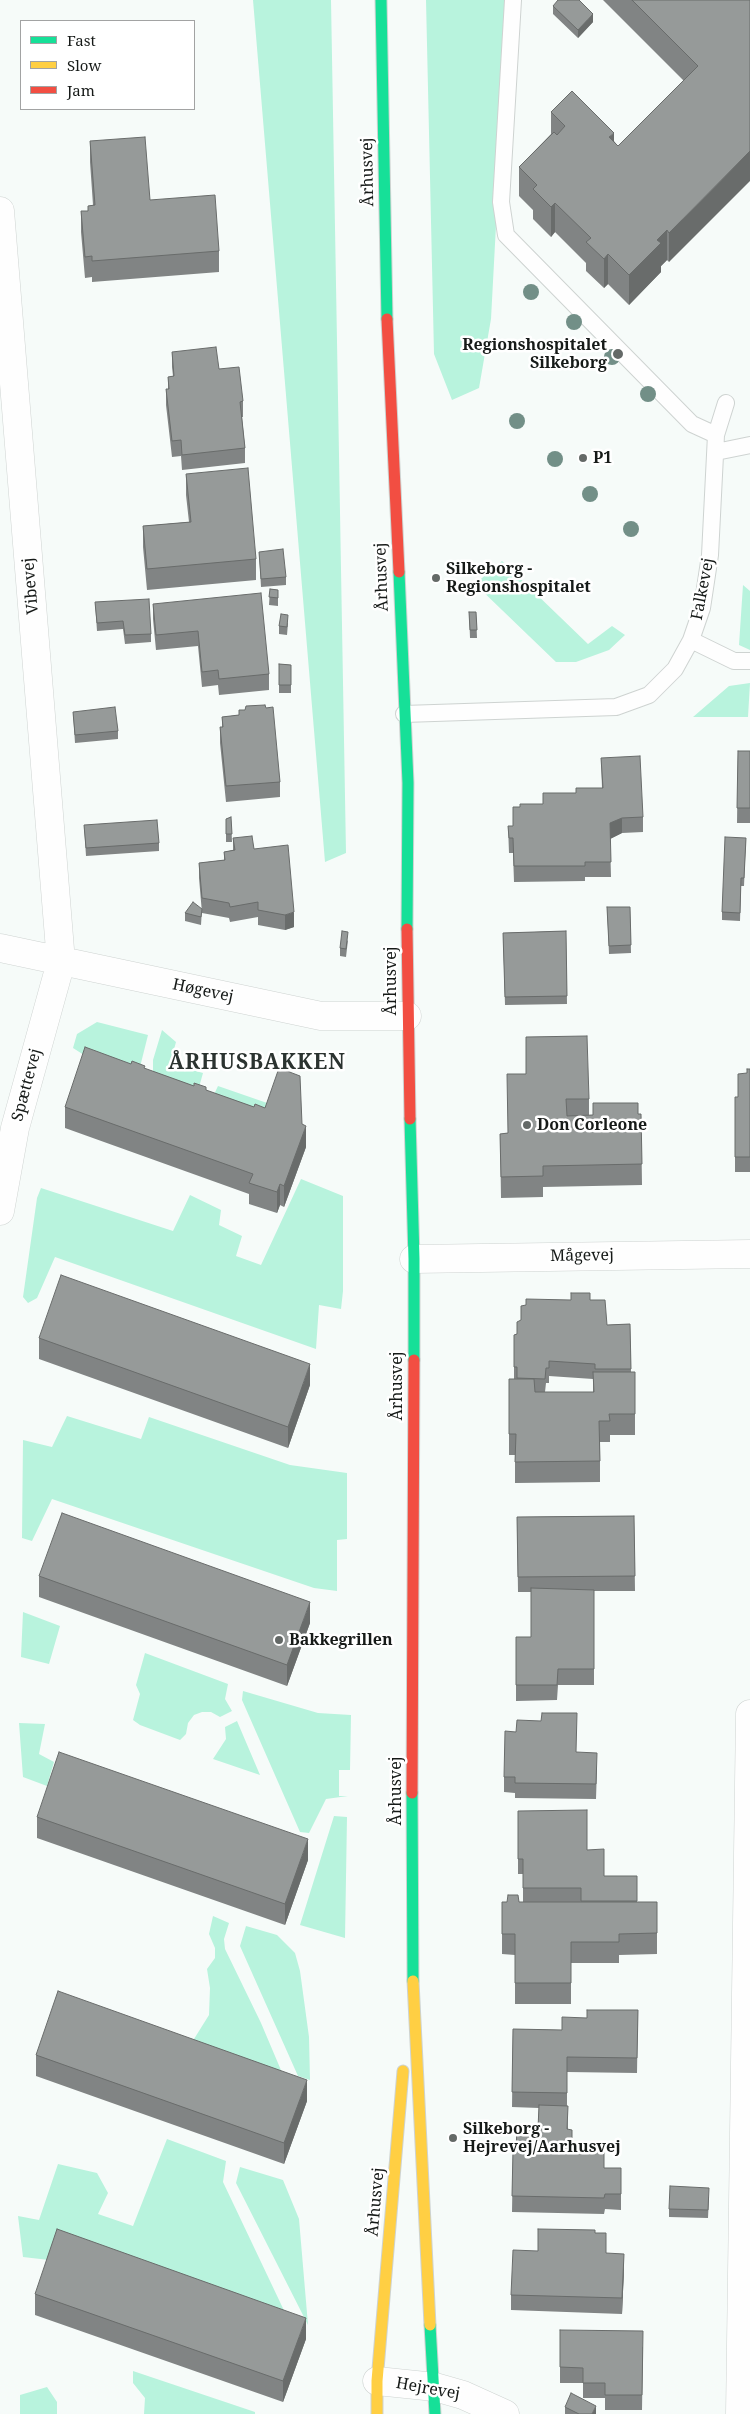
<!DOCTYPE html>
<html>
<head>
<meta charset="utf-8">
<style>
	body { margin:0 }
	#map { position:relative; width:750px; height:2414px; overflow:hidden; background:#f6fbf9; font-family:"Noto Serif",serif }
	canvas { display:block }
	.legend { position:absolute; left:20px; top:20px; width:175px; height:90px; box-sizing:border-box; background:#fff; border:1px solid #a2a3a3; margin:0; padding:6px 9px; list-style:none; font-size:15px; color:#161a18 }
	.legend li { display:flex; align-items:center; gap:10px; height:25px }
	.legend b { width:25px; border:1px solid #a2a3a3 }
</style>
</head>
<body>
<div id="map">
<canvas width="750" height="2414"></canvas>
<ul class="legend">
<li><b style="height:6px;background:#16e098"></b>Fast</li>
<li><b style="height:6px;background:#ffcf43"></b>Slow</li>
<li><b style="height:6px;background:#f24e42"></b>Jam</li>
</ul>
</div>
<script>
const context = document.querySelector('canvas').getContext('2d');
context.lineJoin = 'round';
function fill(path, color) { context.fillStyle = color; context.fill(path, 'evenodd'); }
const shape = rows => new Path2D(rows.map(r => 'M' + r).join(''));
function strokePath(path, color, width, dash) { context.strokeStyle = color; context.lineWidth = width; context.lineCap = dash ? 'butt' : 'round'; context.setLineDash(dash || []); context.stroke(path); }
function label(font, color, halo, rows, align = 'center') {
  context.font = font + ' "Noto Serif",serif'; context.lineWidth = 5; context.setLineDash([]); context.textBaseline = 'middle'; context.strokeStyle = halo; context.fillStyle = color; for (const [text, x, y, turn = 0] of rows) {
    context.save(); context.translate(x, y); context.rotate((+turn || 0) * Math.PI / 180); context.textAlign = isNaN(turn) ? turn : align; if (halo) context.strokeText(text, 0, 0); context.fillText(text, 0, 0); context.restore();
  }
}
const green = shape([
	[253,0,331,0,346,853,325,862],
	[426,0,508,0,491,319,479,388,452,400,434,354],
	[502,561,588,644,612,626,625,635,609,650,576,662,556,662,475,584],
	[743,585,750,591,750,650,739,645],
	[750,683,748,717,693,717,729,686],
	[97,1022,148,1035,138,1075,84,1055,73,1048,77,1034],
	[162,1030,176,1042,170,1064,203,1073,196,1098,153,1076,153,1060],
	[218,1086,270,1104,264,1122,209,1105],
	[301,1179,343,1196,343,1291,341,1309,319,1305,316,1349,55,1257,37,1298,28,1303,23,1297,37,1198,41,1188,173,1231,190,1195,221,1210,219,1225,242,1236,236,1256,261,1265],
	[67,1416,141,1439,149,1417,290,1465,347,1473,347,1539,337,1540,337,1591,314,1588,52,1499,32,1541,22,1538,23,1440,52,1447],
	[23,1612,60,1626,49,1664,21,1657],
	[145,1653,228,1684,225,1699,232,1711,220,1717,211,1712,202,1712,194,1715,188,1723,186,1734,180,1740,140,1725,133,1720,140,1694,136,1685],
	[243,1691,318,1713,351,1715,350,1770,339,1770,339,1796,348,1796,326,1799,309,1833,300,1832,242,1700],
	[237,1721,260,1775,213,1759,226,1739,225,1727],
	[19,1723,45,1724,39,1754,54,1762,47,1786,23,1777],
	[334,1816,347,1817,345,1938,300,1925],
	[213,1916,229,1923,224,1939,225,1949,261,2023,289,2089,189,2047,209,2015,210,1988,207,1969,215,1958,215,1948,209,1934],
	[246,1926,277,1935,295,1953,300,1971,309,2037,310,2080,298,2076,240,1946],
	[167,2139,226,2161,223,2182,289,2321,49,2260,23,2257,18,2216,39,2220,58,2164,97,2173,108,2193,98,2214,133,2226],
	[240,2167,283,2180,299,2219,308,2325,236,2183],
	[133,2371,255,2412,255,2414,144,2414,145,2398,133,2383],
	[47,2387,57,2402,57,2414,20,2414,20,2395]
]);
const lane = shape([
	[513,0,501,202,506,235,692,424,716,435],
	[716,452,750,445],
	[691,640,734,661,750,661],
	[404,714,616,707,649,695,675,669,691,640,702,608,710,555,716,435,726,403]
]);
const street = shape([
	[0,211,61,962,15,1128,0,1211],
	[0,948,321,1016,407,1016],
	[414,1259,750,1254],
	[377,2381,435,2387,463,2395,505,2414],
	[740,2414,750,1714]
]);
const fast = shape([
	[381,0,387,319],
	[399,572,408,783,407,929],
	[410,1119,414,1259,414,1360],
	[412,1793,413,1981],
	[430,2325,435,2414]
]);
const slow = shape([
	[413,1981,430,2325],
	[377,2414,377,2381,403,2071]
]);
const jam = shape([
	[387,319,399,572],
	[407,929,410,1119],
	[412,1793,414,1360]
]);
const trees = [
	[531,292],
	[574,322],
	[612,357],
	[648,394],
	[517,421],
	[555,459],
	[590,494],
	[631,529]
];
const wall = shape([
	[603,0,750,0,669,262,667,260,661,266,661,272,629,305,608,284,604,288,586,271,586,263,555,232,551,237,533,219,533,210,519,196,519,167,551,134,551,112,614,141,618,146,684,81],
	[553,6,593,22,578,38,553,14],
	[90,141,150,200,219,251,219,272,92,282,92,277,85,278,81,232,81,211,88,211,88,206,93,205,90,162],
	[172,352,219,369,243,401,243,417,242,417,245,448,245,463,182,470,181,456,172,457,166,405,166,389,168,389,168,377,173,376,172,367],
	[186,474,256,559,256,580,147,590,143,547,143,526,189,522,186,495],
	[259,552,286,577,286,585,261,587],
	[270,589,278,590,278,606,269,605],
	[95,602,151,634,151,642,125,644,123,629,97,631],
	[153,604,269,674,269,690,219,695,218,685,202,687,198,646,156,650,153,619],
	[469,612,476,612,477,638,470,638],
	[288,623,287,635,279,634,279,626],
	[279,664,291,665,291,693,279,693],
	[266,708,280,782,280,797,226,802,220,743,220,727,222,727,222,717,239,715],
	[73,712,118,731,118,739,75,743],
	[738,751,750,751,750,823,737,823],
	[601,758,643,817,643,832,622,833,610,839,611,877,585,877,585,881,514,882,513,853,509,853,508,826,513,826,520,807,520,804,543,804,576,793,602,788],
	[231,817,232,842,226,842,226,819],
	[84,825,159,843,159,851,86,856],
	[233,838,254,849,294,927,285,930,258,925,258,917,230,922,229,918,202,913,199,878,199,863,224,860,224,852,233,850],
	[746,838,744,886,741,886,740,921,722,920,722,912],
	[607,907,630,907,631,953,609,954],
	[202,909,201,925,185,921,185,913],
	[566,931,567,1004,505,1005,503,933],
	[348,940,346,957,340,956,340,948],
	[526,1037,589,1099,589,1115,641,1114,642,1185,543,1187,543,1197,501,1198,500,1134,508,1133,526,1074],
	[131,1064,302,1124,306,1147,284,1207,280,1205,277,1213,249,1204,249,1194,65,1128,65,1107],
	[750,1069,750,1172,735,1172,735,1097,738,1097,747,1073],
	[590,1300,607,1325,630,1324,631,1372,635,1372,635,1435,610,1435,610,1442,600,1442,600,1482,515,1483,515,1455,509,1455,509,1379,514,1379,514,1335,517,1334,521,1320,521,1306],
	[549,1376,593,1379,593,1392,545,1392,546,1383,549,1383],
	[39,1338,310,1385,288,1448,39,1359],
	[634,1516,635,1591,594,1591,594,1685,558,1685,557,1700,516,1701,516,1637,531,1637,531,1592,518,1592,517,1517],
	[39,1576,310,1623,287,1686,39,1597],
	[577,1752,597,1768,596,1799,515,1798,515,1793,504,1792,504,1777],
	[518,1811,587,1850,604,1876,637,1876,637,1902,657,1902,657,1954,619,1955,619,1963,571,1963,571,2004,515,2004,515,1955,502,1954,502,1902,523,1902,523,1874,518,1874],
	[37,1817,308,1860,285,1925,37,1838],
	[638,2010,637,2073,567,2072,567,2106,568,2129,572,2149,604,2168,621,2183,621,2210,605,2209,604,2214,512,2212,513,2150,516,2149,538,2129,539,2108,512,2107,513,2029,562,2030,587,2018],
	[36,2055,307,2101,284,2164,36,2076],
	[709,2197,708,2218,669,2217,669,2209],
	[595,2233,606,2253,624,2269,622,2314,511,2310,511,2295,538,2251],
	[35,2294,306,2339,283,2402,35,2315],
	[560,2330,643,2347,642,2410,605,2410,605,2398,583,2398,583,2383,560,2383],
	[565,2407,596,2414,565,2414]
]);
const shadedWall = shape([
	[593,14,593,22,578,38,578,30],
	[614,133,614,162,609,137],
	[750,151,750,181,669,262,669,233],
	[555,203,555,232,551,237,551,207],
	[667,230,667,260,661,266,661,272,629,305,629,275,657,240],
	[608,254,608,284,604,288,604,259],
	[622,818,622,833,610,839,610,823],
	[294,912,294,927,285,930,285,915],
	[306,1126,306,1147,284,1207,284,1186],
	[280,1184,280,1205,277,1213,277,1192],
	[310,1364,310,1385,288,1448,288,1427],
	[310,1602,310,1623,287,1686,287,1665],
	[308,1839,308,1860,285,1925,285,1904],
	[307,2080,307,2101,284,2164,284,2143],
	[624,2254,624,2269,622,2314,622,2298],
	[306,2318,306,2339,283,2402,283,2381],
	[596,2406,596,2414,592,2414]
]);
const building = shape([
	[558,0,579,0,593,14,578,30,553,6,558,0],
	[632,0,750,0,750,151,669,233,667,230,657,240,661,243,629,275,608,254,604,259,586,242,591,238,555,203,551,207,533,189,537,185,519,167,554,132,557,135,565,126,551,112,572,91,614,133,609,137,618,146,698,66,632,0],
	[145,137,150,200,215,195,219,251,92,261,92,256,85,257,81,211,88,211,88,206,95,205,90,141,145,137],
	[216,347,219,369,239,367,243,401,240,402,245,448,182,455,181,440,172,441,166,389,169,389,168,377,174,376,172,352,216,347],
	[248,468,256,559,147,569,143,526,191,522,186,474,248,468],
	[283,549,286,577,261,579,259,552,283,549],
	[270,589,278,590,278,598,269,597,270,589],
	[261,593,269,674,219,679,218,670,202,672,198,631,156,635,153,604,261,593],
	[149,599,151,634,125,635,123,621,97,623,95,602,149,599],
	[469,612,476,612,477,630,470,630,469,612],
	[281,614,288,615,287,627,279,626,281,614],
	[279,664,291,665,291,685,279,685,279,664],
	[265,705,266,708,273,707,280,782,226,786,220,727,223,727,222,717,239,715,239,710,245,710,246,706,265,705],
	[115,707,118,731,75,735,73,712,115,707],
	[738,751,750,751,750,808,737,808,738,751],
	[640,756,643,817,622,818,610,823,611,862,585,862,585,866,514,866,513,838,509,838,508,826,513,826,513,807,520,807,520,804,543,804,543,793,576,793,576,788,603,788,601,758,640,756],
	[231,817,232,834,226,834,226,819,231,817],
	[157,820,159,843,86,848,84,825,157,820],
	[252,836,254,849,288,845,294,912,285,915,258,910,258,902,230,907,229,903,202,898,199,863,225,860,224,852,235,850,233,838,252,836],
	[725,837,746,838,744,878,741,878,740,913,722,912,725,837],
	[193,902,202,909,201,917,185,913,193,902],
	[607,907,630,907,631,945,609,946,607,907],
	[342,931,348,932,346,949,340,948,342,931],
	[566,931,567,996,505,997,503,933,566,931],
	[587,1036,589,1099,566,1099,567,1116,593,1115,593,1103,638,1103,638,1114,641,1114,642,1164,543,1166,543,1176,501,1177,500,1134,508,1133,507,1074,526,1074,526,1037,587,1036],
	[85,1047,131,1064,132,1061,145,1066,144,1068,194,1086,194,1083,206,1087,206,1090,254,1107,255,1104,265,1108,279,1068,300,1076,302,1124,306,1126,284,1186,280,1184,277,1192,249,1183,253,1174,65,1107,85,1047],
	[747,1069,750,1069,750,1157,735,1157,735,1097,738,1097,738,1074,747,1073,747,1069],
	[61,1275,310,1364,288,1427,39,1338,61,1275],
	[571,1293,590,1293,590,1300,605,1300,607,1325,630,1324,631,1369,595,1369,595,1364,549,1361,549,1368,546,1368,545,1379,517,1378,517,1367,514,1367,514,1335,517,1334,517,1322,521,1320,521,1306,526,1305,526,1299,571,1300,571,1293],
	[593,1372,635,1372,635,1414,609,1414,610,1421,599,1421,600,1461,515,1462,516,1434,509,1434,509,1379,534,1379,535,1392,594,1392,593,1372],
	[62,1513,310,1602,287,1665,39,1576,62,1513],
	[634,1516,635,1576,518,1577,517,1517,634,1516],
	[531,1588,594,1590,594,1669,558,1669,557,1685,516,1685,516,1637,531,1637,531,1588],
	[542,1713,577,1713,576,1752,597,1753,596,1784,515,1783,515,1777,504,1777,505,1731,516,1732,517,1720,541,1721,542,1713],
	[59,1752,308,1839,285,1904,37,1817,59,1752],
	[587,1810,587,1850,604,1849,604,1876,637,1876,637,1901,581,1901,581,1888,523,1888,523,1859,518,1859,518,1811,587,1810],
	[508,1895,518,1895,519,1902,657,1902,657,1933,619,1934,619,1942,571,1942,571,1983,515,1983,515,1934,502,1934,502,1902,507,1902,508,1895],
	[58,1991,307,2080,284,2143,36,2055,58,1991],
	[587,2010,638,2010,637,2058,567,2057,567,2093,512,2092,513,2029,562,2030,562,2017,587,2018,587,2010],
	[539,2105,568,2106,567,2129,572,2130,572,2149,604,2150,604,2168,621,2168,621,2194,605,2194,604,2198,512,2196,513,2150,516,2149,517,2129,538,2129,539,2105],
	[670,2186,709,2188,708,2210,669,2209,670,2186],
	[57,2229,306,2318,283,2381,35,2294,57,2229],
	[538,2229,595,2230,595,2233,606,2233,606,2253,624,2254,622,2298,511,2295,513,2250,538,2251,538,2229],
	[560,2330,643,2331,642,2395,605,2395,605,2383,583,2383,583,2368,560,2367,560,2330],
	[571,2393,596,2406,592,2414,579,2414,565,2407,571,2393]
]);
const markers = [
	[618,354,6,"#646967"],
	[583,458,5,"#646967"],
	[436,578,5,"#646967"],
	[527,1125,5,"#646967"],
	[279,1640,5,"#646967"],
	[453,2138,5,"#646967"]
];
const streetNames = [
	["Århusvej",368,172,-91],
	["Århusvej",382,577,-92],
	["Vibevej",31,586,-95],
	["Falkevej",703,589,-79],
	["Århusvej",391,981,-90],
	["Høgevej",203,991,12],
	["Spættevej",27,1085,-75],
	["Mågevej",582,1256,-1],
	["Århusvej",397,1386,-90],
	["Århusvej",396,1791,-90],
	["Århusvej",376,2202,-85],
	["Hejrevej",428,2389,10]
];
const poiNames = [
	["Regionshospitalet",607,345,"right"],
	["Silkeborg",607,363,"right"],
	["P1",593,458],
	["Silkeborg -",446,569],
	["Regionshospitalet",446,587],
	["Don Corleone",537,1125],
	["Bakkegrillen",289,1640],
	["Silkeborg -",463,2129],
	["Hejrevej/Aarhusvej",463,2147]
];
const districtNames = [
	["ÅRHUSBAKKEN",257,1063]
];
fill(green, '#b8f3dd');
strokePath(lane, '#ced3d1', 18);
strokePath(street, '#ced3d1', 29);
strokePath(fast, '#ced3d1', 13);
strokePath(slow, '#ced3d1', 13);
strokePath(jam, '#ced3d1', 13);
strokePath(lane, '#fefefe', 16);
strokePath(street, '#fefefe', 28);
strokePath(fast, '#16e098', 11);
strokePath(slow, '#ffcf43', 11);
strokePath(jam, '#f24e42', 11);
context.fillStyle = '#728f87';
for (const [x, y] of trees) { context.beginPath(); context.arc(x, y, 8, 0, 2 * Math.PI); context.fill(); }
fill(wall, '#818484');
fill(shadedWall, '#696c6b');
fill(building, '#969a99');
strokePath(building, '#696c6b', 1);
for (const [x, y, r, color] of markers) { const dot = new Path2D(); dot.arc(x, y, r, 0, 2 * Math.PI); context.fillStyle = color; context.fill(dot); strokePath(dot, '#fff', 2); }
label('16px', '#161a18', '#fff', streetNames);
label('bold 16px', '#161a18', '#fff', poiNames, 'left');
context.letterSpacing = '1px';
label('bold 21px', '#2b3330', '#fff', districtNames);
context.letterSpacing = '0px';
</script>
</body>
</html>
